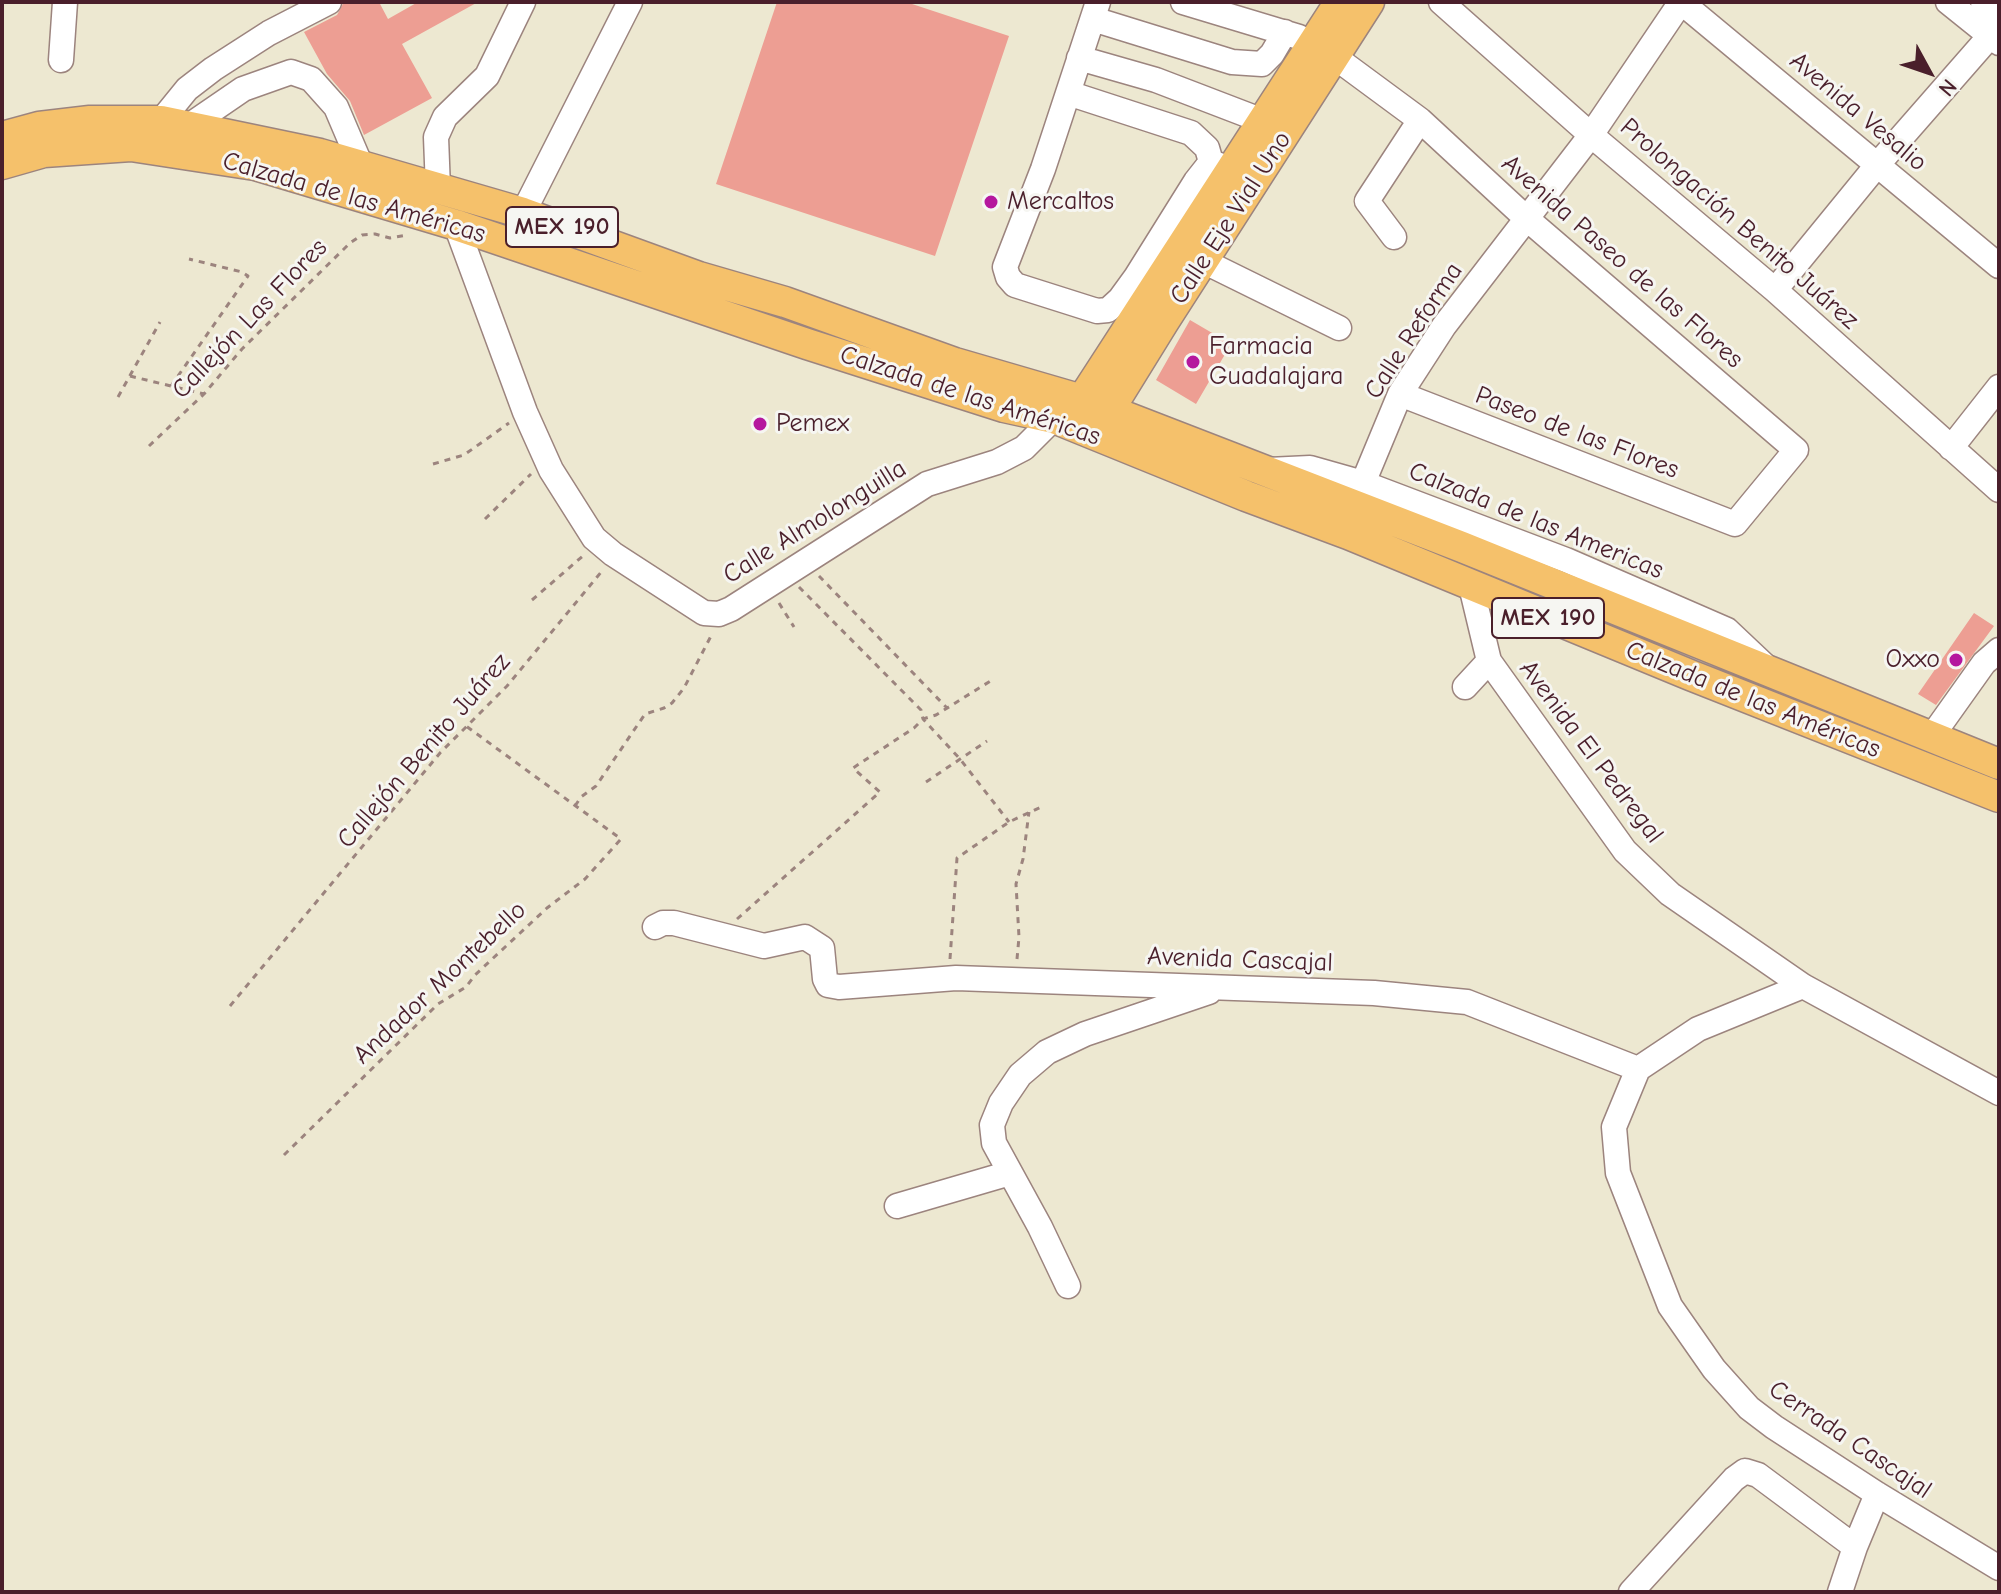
<!DOCTYPE html>
<html>
<head>
<meta charset="utf-8">
<style>
	body { margin:0 }
	#map { position:relative; width:2001px; height:1594px; overflow:hidden; background:#ede8d1; font-family:"Comic Neue",sans-serif }
	canvas { display:block }
	.frame { position:absolute; inset:0; border:4px solid #4a1f2b; pointer-events:none }
	.north { position:absolute; left:1889px; top:32px; width:80px; height:80px; -webkit-text-stroke:6px #f6f6f2; paint-order:stroke; rotate:130deg; font-size:22px; font-weight:700; line-height:32px; text-align:center; color:#4a1f2b }
	.north::after { content:''; display:block; margin:auto; width:28px; height:36px; background:#4a1f2b; clip-path:polygon(50% 0,100% 100%,50% 72%,0 100%) }
</style>
</head>
<body>
<div id="map">
<canvas width="2001" height="1594"></canvas>
<div class="frame"></div>
<div class="north">N</div>
</div>
<script>
const context = document.querySelector('canvas').getContext('2d');
context.lineJoin = 'round';
function fill(path, color) { context.fillStyle = color; context.fill(path, 'evenodd'); }
const shape = rows => new Path2D(rows.map(r => 'M' + r).join(''));
function strokePath(path, color, width, dash) { context.strokeStyle = color; context.lineWidth = width; context.lineCap = dash ? 'butt' : 'round'; context.setLineDash(dash || []); context.stroke(path); }
function label(font, color, halo, rows, align = 'center') {
  context.font = font + ' "Comic Neue",sans-serif'; context.lineWidth = 6; context.setLineDash([]); context.textBaseline = 'middle'; context.strokeStyle = halo; context.fillStyle = color; for (const [text, x, y, turn = 0] of rows) {
    context.save(); context.translate(x, y); context.rotate((+turn || 0) * Math.PI / 180); context.textAlign = isNaN(turn) ? turn : align; if (halo) context.strokeText(text, 0, 0); context.fillText(text, 0, 0); context.restore();
  }
}
const building = shape([
	[344,2,379,2,388,19,418,2,478,2,402,44,432,98,364,135,350,101,327,74,304,32,337,15],
	[777,2,906,2,1009,36,935,256,716,184],
	[1190,320,1231,344,1196,404,1156,380],
	[1974,613,1994,626,1936,705,1918,694]
]);
const path = shape([
	[130,376,204,394],
	[171,386,248,276,242,272,189,259],
	[118,397,160,322],
	[149,446,204,394,242,349,350,243,362,235,375,234,390,238,408,235],
	[433,464,464,455,509,423],
	[485,519,531,474],
	[819,576,947,708],
	[799,587,921,710,923,719,960,759,1009,822],
	[532,600,584,555],
	[779,603,794,627],
	[926,782,987,741],
	[575,806,581,797,596,786,645,714,664,708,672,703,684,688,711,636],
	[737,919,880,792,853,768,914,728,923,719,936,715,992,680],
	[950,959,957,858,1009,822,1041,807],
	[1017,959,1019,937,1016,884,1023,859,1029,812],
	[230,1006,440,753,507,686,602,571],
	[284,1155,438,1004,466,987,475,975,547,908,585,879,621,839,466,726]
]);
const minor = shape([
	[1098,2,1043,169,1005,267,1008,277,1015,285,1097,311,1108,310,1120,299,1136,277,1196,181,1211,162,1231,169],
	[1183,2,1299,37],
	[1441,2,1591,135,1775,290,1999,490],
	[1681,2,1999,266],
	[1948,2,1999,43],
	[1983,2,1999,15],
	[1093,19,1232,62,1262,64,1272,54,1285,32],
	[1079,58,1156,80,1250,116,1277,129],
	[1336,58,1420,120,1526,218,1796,450,1735,524,1400,394],
	[61,60,65,2],
	[1068,93,1191,133,1207,148,1211,162],
	[161,121,187,89,213,69,269,33,329,2],
	[189,126,243,89,291,72,311,79,336,107,362,168],
	[438,189,436,137,445,117,487,76,523,2],
	[523,213,630,2],
	[456,225,525,412,551,470,594,538,613,554,704,613,719,614,731,609,927,484,997,462,1024,448,1054,418,1060,405],
	[1394,237,1367,201,1420,120],
	[1203,261,1339,328],
	[1775,290,1878,164,1990,36],
	[1951,448,1999,387],
	[1268,470,1310,468,1363,483,1566,560,1727,630,1763,664],
	[1363,483,1400,394,1444,326,1591,135,1681,2],
	[1471,586,1489,661,1625,851,1670,894,1803,986,1999,1093],
	[1465,687,1489,661],
	[1932,736,1984,663,1999,650],
	[655,927,663,923,674,923,764,946,805,937,822,948,825,979,828,985,839,987,956,978,1374,993,1467,1002,1638,1069],
	[1638,1069,1614,1127,1618,1173,1670,1306,1714,1369,1749,1408,1774,1427,1877,1494,1999,1568],
	[1638,1069,1698,1029,1803,986],
	[897,1206,1010,1173],
	[1068,1286,1040,1227,994,1143,992,1125,1001,1103,1020,1075,1047,1052,1085,1034,1209,992],
	[1631,1592,1734,1479,1745,1471,1758,1475,1855,1547],
	[1840,1592,1855,1547,1877,1494]
]);
const major = shape([
	[2,137,39,127,90,121,161,121,320,154,523,213,699,277,785,302,955,363,1082,400,1462,547,1999,764],
	[2,164,44,152,131,146,255,165,456,225,807,344,1004,407,1054,418,1246,496,1348,534,1690,675,1999,797],
	[1074,418,1082,400,1340,2],
	[1102,427,1109,410,1164,321,1369,2]
]);
const markers = [
	[991,202,8,"#b5179e"],
	[1193,362,8,"#b5179e"],
	[760,424,8,"#b5179e"],
	[1956,660,8,"#b5179e"]
];
const shields = [
	[562,227,112],
	[1548,618,112]
];
const shieldNames = [
	["MEX 190",562,227],
	["MEX 190",1548,618]
];
const streetNames = [
	["Avenida Vesalio",1858,112,40],
	["Calzada de las Américas",354,198,16],
	["Calle Eje Vial Uno",1231,218,-57],
	["Prolongación Benito Juárez",1739,224,41],
	["Avenida Paseo de las Flores",1622,262,41],
	["Callejón Las Flores",250,319,-46],
	["Calle Reforma",1414,331,-57],
	["Calzada de las Américas",970,396,18],
	["Paseo de las Flores",1577,433,21],
	["Calzada de las Americas",1536,521,22],
	["Calle Almolonguilla",815,522,-32],
	["Calzada de las Américas",1753,700,22],
	["Callejón Benito Juárez",424,751,-49],
	["Avenida El Pedregal",1591,752,53],
	["Avenida Cascajal",1240,960,2],
	["Andador Montebello",440,983,-43],
	["Cerrada Cascajal",1850,1440,34]
];
const poiNames = [
	["Mercaltos",1007,202],
	["Farmacia",1209,347],
	["Guadalajara",1209,377],
	["Pemex",776,424],
	["Oxxo",1940,660,"right"]
];
fill(building, '#ed9e93');
strokePath(minor, '#9c847e', 27);
strokePath(major, '#9c847e', 33);
strokePath(path, '#9c847e', 3, [6, 6]);
strokePath(minor, '#fff', 24);
strokePath(major, '#f5c16b', 30);
for (const [x, y, r, color] of markers) { const dot = new Path2D(); dot.arc(x, y, r, 0, 2 * Math.PI); context.fillStyle = color; context.fill(dot); strokePath(dot, '#f6f6f2', 3); }
for (const [x, y, w] of shields) { const box = new Path2D(); box.roundRect(x - w / 2, y - 20, w, 40, 6); context.fillStyle = '#f6f6f2'; context.fill(box); strokePath(box, '#4a1f2b', 2); }
label('bold 24px', '#4a1f2b', null, shieldNames);
label('26px', '#4a1f2b', '#f6f6f2', streetNames);
label('26px', '#4a1f2b', '#f6f6f2', poiNames, 'left');
</script>
</body>
</html>
